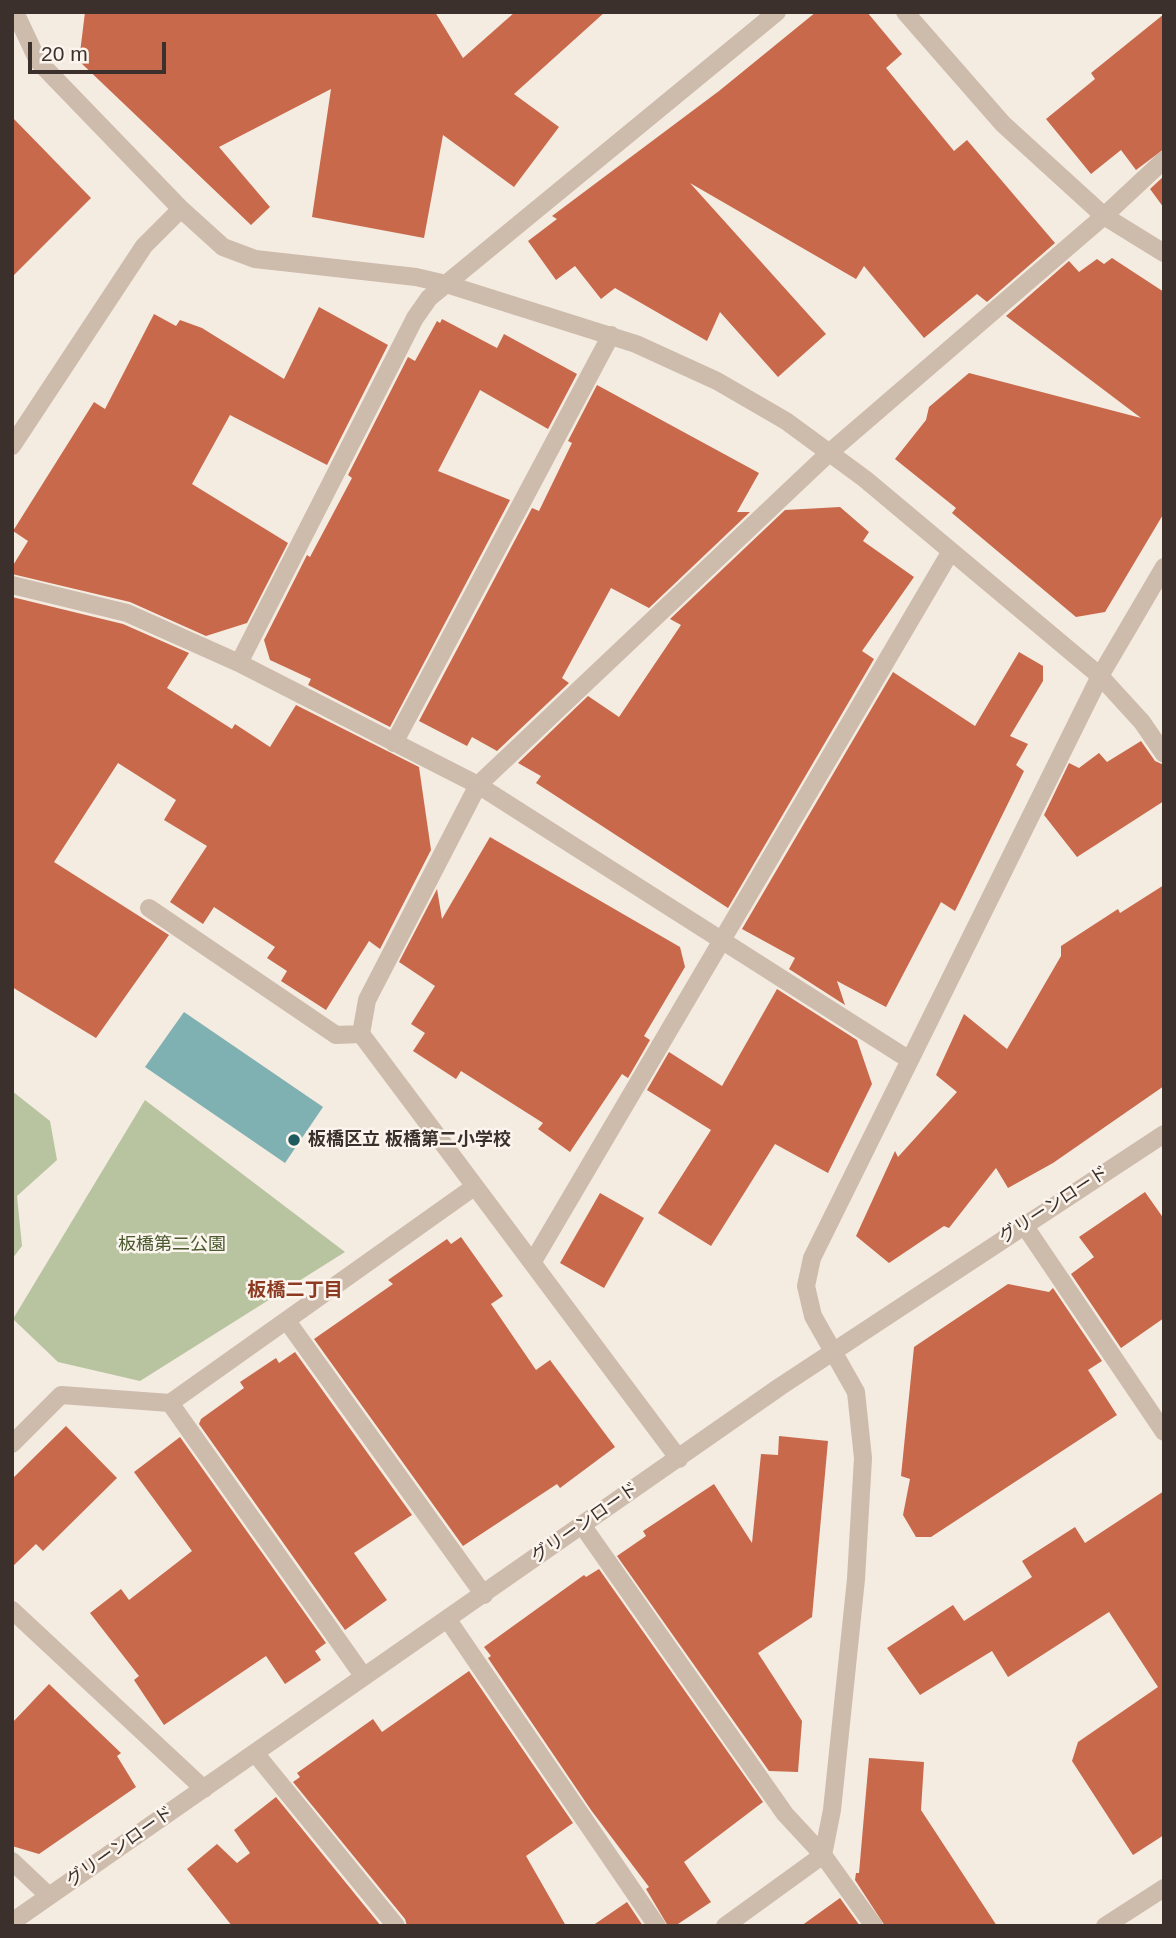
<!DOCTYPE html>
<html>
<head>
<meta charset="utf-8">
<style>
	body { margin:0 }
	#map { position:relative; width:1176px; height:1938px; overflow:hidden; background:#f4ebe1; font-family:Arial,sans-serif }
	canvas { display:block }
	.frame { position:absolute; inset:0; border:14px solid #3b302b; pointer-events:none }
	.scale { position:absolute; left:28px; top:42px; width:138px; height:32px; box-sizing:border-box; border:4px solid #3b302b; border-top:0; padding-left:9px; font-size:21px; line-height:24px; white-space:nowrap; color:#3b302b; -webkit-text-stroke:5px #fbf5ee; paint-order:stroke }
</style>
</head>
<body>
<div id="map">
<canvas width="1176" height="1938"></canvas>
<div class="frame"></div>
<div class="scale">20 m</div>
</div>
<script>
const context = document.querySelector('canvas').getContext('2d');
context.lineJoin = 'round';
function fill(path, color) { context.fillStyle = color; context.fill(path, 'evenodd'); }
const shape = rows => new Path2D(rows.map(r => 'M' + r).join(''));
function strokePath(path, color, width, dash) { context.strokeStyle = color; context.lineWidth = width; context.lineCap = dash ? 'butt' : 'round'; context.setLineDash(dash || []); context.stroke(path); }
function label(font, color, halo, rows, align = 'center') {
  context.font = font + ' Arial,"Noto Sans JP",sans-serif'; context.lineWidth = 5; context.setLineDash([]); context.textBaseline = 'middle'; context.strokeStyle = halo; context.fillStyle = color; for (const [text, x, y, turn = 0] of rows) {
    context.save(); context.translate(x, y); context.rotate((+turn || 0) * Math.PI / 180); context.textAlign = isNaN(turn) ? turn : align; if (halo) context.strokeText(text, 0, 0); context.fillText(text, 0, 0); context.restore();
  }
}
const green = shape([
	[12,1091,50,1121,57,1160,17,1196,22,1246,12,1259],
	[145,1100,345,1252,140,1381,58,1362,13,1319]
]);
const water = shape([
	[184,1012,323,1107,285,1163,145,1067]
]);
const building = shape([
	[85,12,435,12,463,58,515,12,605,12,514,94,559,127,514,187,443,135,424,238,312,217,331,89,219,147,270,207,251,225,79,61],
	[816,12,867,12,902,54,886,68,954,151,967,140,1055,243,987,302,977,294,924,338,864,266,856,279,690,183,826,334,778,377,720,312,707,341,615,288,601,299,575,266,556,280,528,241,557,219,552,216,719,91],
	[1164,14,1164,149,1136,170,1121,150,1091,174,1046,119,1095,79,1091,73],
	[12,117,91,198,12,277],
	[1164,176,1164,208,1150,189],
	[1112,258,1164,292,1164,513,1105,612,1076,617,952,513,956,508,895,459,926,420,929,407,969,373,1141,418,1006,316,1069,261,1079,272,1097,259,1104,264],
	[319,307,388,345,327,465,230,415,192,484,288,543,247,623,206,636,130,602,12,574,12,567,28,541,13,531,94,402,105,409,154,314,176,326,180,320,202,328,284,379],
	[442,319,497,348,504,334,577,374,548,429,480,390,438,471,510,500,390,727,308,685,311,679,270,660,264,640,307,555,310,557,352,478,348,475,408,357,415,361,437,321,440,323],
	[597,385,759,473,737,512,750,512,649,608,611,588,562,678,569,683,497,751,472,737,467,746,419,721,532,508,539,511,572,443,568,441],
	[840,507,869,532,863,541,914,577,862,651,874,659,728,908,536,783,541,776,518,763,588,696,619,717,681,625,670,619,785,510],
	[12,597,123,624,189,653,167,688,232,729,235,724,270,747,296,705,419,767,431,850,380,949,369,941,326,1010,281,981,287,971,267,958,275,947,214,907,203,924,170,902,207,846,164,820,176,800,118,763,54,862,169,935,96,1038,12,987],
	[1019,652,1043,666,1043,681,1010,736,1028,744,1016,765,1024,771,955,911,941,902,886,1007,837,981,845,1005,789,969,795,958,742,929,893,672,975,726],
	[1141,741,1155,761,1164,765,1164,801,1077,857,1044,815,1069,763,1079,768,1099,753,1107,762],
	[490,837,680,947,685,967,644,1036,650,1040,628,1078,622,1074,570,1152,538,1129,543,1123,461,1071,456,1079,413,1051,425,1033,411,1024,435,986,399,962,437,889,442,919],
	[1164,885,1164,1086,1053,1163,1008,1188,996,1168,949,1228,944,1226,889,1263,856,1236,895,1151,898,1157,957,1092,936,1075,964,1014,1007,1049,1061,956,1061,946,1118,909,1120,913],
	[777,989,857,1040,872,1084,828,1173,775,1144,711,1246,658,1213,711,1130,647,1090,669,1052,722,1086],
	[1145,1192,1164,1219,1164,1318,1121,1348,1071,1274,1094,1257,1079,1237],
	[600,1193,644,1218,604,1288,560,1263],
	[461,1237,503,1296,491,1304,536,1370,550,1360,615,1447,560,1488,557,1484,463,1546,314,1339,393,1284,388,1280,447,1239,451,1244],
	[1008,1284,1049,1292,1053,1288,1102,1361,1088,1370,1117,1415,931,1537,916,1537,903,1515,910,1479,901,1476,914,1347],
	[295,1352,412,1515,354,1553,387,1600,345,1630,199,1424,201,1419,244,1388,240,1382,276,1358,279,1363],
	[66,1426,117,1478,43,1551,36,1544,12,1567,12,1479],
	[779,1436,828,1441,812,1617,758,1653,802,1721,798,1772,769,1771,617,1556,646,1536,643,1531,714,1484,752,1543,761,1454,778,1455],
	[180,1437,326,1643,315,1651,321,1660,285,1684,266,1656,164,1725,134,1680,139,1676,90,1613,121,1589,129,1600,192,1551,134,1472],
	[1164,1491,1164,1835,1133,1855,1072,1761,1078,1742,1158,1687,1109,1612,1008,1677,992,1651,920,1695,887,1648,953,1605,964,1621,1032,1577,1022,1561,1075,1527,1085,1543],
	[599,1569,763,1802,684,1862,711,1902,675,1926,668,1926,646,1889,649,1887,591,1810,488,1658,491,1656,484,1647,584,1575,586,1577],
	[469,1671,573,1823,526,1856,566,1926,407,1926,405,1919,293,1782,300,1777,297,1773,373,1719,382,1732],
	[49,1684,121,1753,117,1756,136,1787,39,1854,12,1846,12,1723],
	[869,1758,924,1762,921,1810,997,1926,885,1926,855,1880,856,1873,859,1873],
	[276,1797,381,1926,232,1926,187,1869,217,1844,237,1863,250,1853,234,1830],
	[840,1898,860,1926,801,1926],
	[627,1902,643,1926,592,1926]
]);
const minor = shape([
	[15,12,38,61,181,209,223,247,255,259,416,277,446,284,636,344,717,381,786,421,865,479,1100,676,1142,722,1164,754],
	[905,12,1003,124,1104,216,1164,253],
	[12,446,144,246,181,209],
	[12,585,127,613,239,663,478,785,908,1059],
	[239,663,415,318,429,298,777,12],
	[394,743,611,335],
	[149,908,336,1035,361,1034],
	[1024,1225,1164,1432],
	[532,1263,951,551],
	[287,1321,484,1595],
	[170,1403,364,1677],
	[12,1444,61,1395,170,1403,474,1187],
	[679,1459,361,1034,367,1000,478,785,830,452,1104,216,1164,160],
	[582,1525,785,1814,823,1855,874,1926],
	[12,1610,204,1789],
	[448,1620,657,1926],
	[255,1753,396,1926],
	[12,1861,49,1896],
	[12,1922,781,1386,1164,1134],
	[725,1926,823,1855,832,1810,856,1579,863,1458,856,1392,813,1316,806,1286,812,1258,1100,676,1164,567],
	[1105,1926,1164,1888]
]);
const markers = [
	[294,1140,7,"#1f5a5e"]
];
const poiNames = [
	["板橋区立 板橋第二小学校",308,1140]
];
const streetNames = [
	["グリーンロード",1054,1205,-33],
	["グリーンロード",585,1523,-35],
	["グリーンロード",120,1847,-35]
];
const parkNames = [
	["板橋第二公園",172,1245]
];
const neighbourhoodNames = [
	["板橋二丁目",295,1291]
];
fill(green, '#b8c4a0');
fill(water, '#7fb0b2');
fill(building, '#c8694b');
strokePath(minor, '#cdbbac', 18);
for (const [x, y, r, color] of markers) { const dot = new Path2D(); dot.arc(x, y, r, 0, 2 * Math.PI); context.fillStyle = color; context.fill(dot); strokePath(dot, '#fbf5ee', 2.5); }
label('bold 18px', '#3b302b', '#fbf5ee', poiNames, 'left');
label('18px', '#3b302b', '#fbf5ee', streetNames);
label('18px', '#4a5a2e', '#fbf5ee', parkNames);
label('bold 19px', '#8c3b22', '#fbf5ee', neighbourhoodNames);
</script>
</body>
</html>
